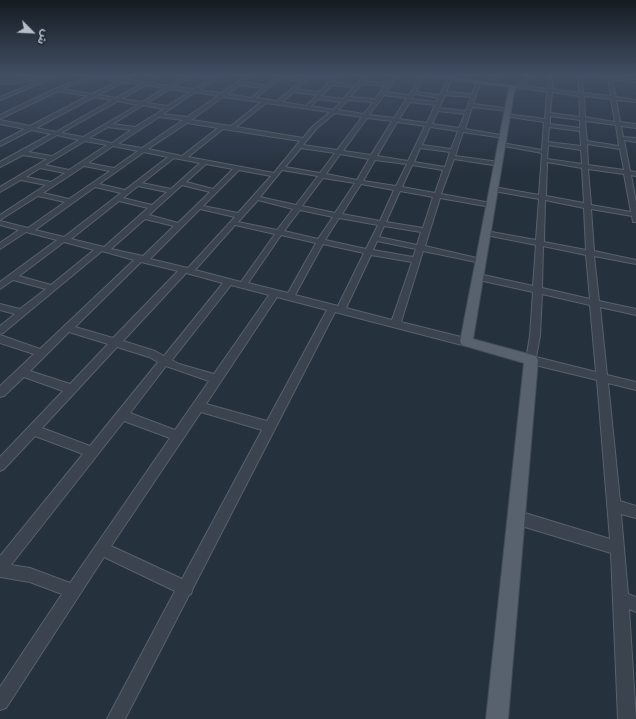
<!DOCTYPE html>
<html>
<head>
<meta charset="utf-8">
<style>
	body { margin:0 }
	#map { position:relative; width:636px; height:719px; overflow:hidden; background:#26313e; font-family:"Alegreya Sans","Noto Sans Arabic",sans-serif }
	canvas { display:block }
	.north { position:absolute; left:12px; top:12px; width:40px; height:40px; -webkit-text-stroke:3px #1f2833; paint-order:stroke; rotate:114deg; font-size:11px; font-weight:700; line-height:16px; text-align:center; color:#b6bec9 }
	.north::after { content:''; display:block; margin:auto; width:14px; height:18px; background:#b6bec9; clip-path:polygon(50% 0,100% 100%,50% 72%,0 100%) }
</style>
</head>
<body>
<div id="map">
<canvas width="636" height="719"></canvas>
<div class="north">ش</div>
</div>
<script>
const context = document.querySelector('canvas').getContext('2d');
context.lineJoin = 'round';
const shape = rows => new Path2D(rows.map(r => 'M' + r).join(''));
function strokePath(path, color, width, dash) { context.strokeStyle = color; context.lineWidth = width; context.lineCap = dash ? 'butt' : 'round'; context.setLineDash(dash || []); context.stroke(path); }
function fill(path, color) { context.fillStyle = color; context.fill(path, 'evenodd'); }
const minor = shape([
	[56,75,61,75,0,100,0,97,45,79,8,84,0,83,0,81,8,82,44,77,46,79,56,75],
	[92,75,122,79,130,75,135,75,127,80,145,82,158,75,163,75,150,83,169,86,187,75,213,77,221,75,199,90,221,93,248,75,253,75,244,82,266,86,279,75,303,79,308,75,333,78,336,75,340,75,334,82,356,85,365,75,369,75,364,81,387,84,394,75,398,75,386,92,409,95,422,75,433,75,452,78,446,92,472,94,477,82,481,81,473,104,511,109,508,111,472,107,465,129,507,136,504,138,463,132,455,156,499,162,502,164,499,166,454,159,441,194,491,203,494,205,491,207,440,198,425,246,481,259,485,261,481,263,423,251,401,322,469,339,471,342,469,345,466,346,335,312,193,588,191,594,189,595,125,719,107,719,175,591,104,557,6,708,0,710,0,687,62,594,30,582,0,577,0,556,83,454,35,436,4,469,0,471,0,457,63,391,24,377,4,396,0,397,0,386,34,354,0,343,0,335,40,349,134,260,102,251,3,333,0,334,0,326,15,314,0,310,0,304,20,309,46,289,13,280,0,289,0,282,57,240,26,232,0,249,0,243,19,230,0,225,0,221,28,228,65,202,38,196,0,220,0,215,46,185,21,180,0,192,0,187,47,159,23,155,0,167,0,162,51,134,31,130,0,146,0,142,25,129,0,124,0,120,30,126,88,96,58,91,2,118,0,119,0,115,55,89,92,75],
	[191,76,210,79,194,89,174,87,191,76],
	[425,76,447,80,440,95,416,92,425,76],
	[93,77,118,81,92,94,62,89,93,77],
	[280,78,301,81,277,101,256,98,280,78],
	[310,78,331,80,319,92,296,89,310,78],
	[123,82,141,84,116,98,98,95,123,82],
	[362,84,385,86,375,99,350,97,362,84],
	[146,85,165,88,142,102,122,99,146,85],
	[240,85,263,88,251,98,227,94,240,85],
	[332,85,354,87,343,99,321,96,332,85],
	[170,89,190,92,167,106,147,103,170,89],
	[195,92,218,96,187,117,163,114,195,92],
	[294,92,317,95,306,106,282,102,294,92],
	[414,94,439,98,436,102,411,99,414,94],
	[384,95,407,98,394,118,369,115,384,95],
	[445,95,471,97,466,111,439,108,445,95],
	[94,97,112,100,56,132,36,128,94,97],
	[223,97,261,102,231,126,191,120,223,97],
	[318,99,341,102,333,110,311,106,318,99],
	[348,100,373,102,364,114,338,110,348,100],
	[118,101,138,105,83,137,61,133,118,101],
	[410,102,435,105,427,123,399,119,410,102],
	[266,103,330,112,313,126,303,138,236,127,266,103],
	[143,105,164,109,135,127,113,124,143,105],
	[438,111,465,114,459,128,432,124,438,111],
	[335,113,362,117,337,150,303,145,317,128,335,113],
	[159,117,183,120,142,148,118,144,159,117],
	[367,118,392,121,371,155,343,151,367,118],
	[397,122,425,126,408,161,377,156,397,122],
	[187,123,218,128,182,156,148,149,187,123],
	[108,127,131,130,112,143,89,138,108,127],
	[430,127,458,131,451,149,422,145,430,127],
	[223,129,300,141,274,173,188,157,223,129],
	[57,135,79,140,52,156,28,152,57,135],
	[85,141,107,145,69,170,45,165,85,141],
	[113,146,138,151,114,168,88,163,113,146],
	[301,148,335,153,320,173,285,167,301,148],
	[420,148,450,152,445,167,414,162,420,148],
	[144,152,168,157,125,190,99,184,144,152],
	[340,154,369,159,357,180,326,174,340,154],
	[174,158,200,163,171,189,142,183,174,158],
	[375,160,407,164,396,186,363,181,375,160],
	[206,164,233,169,213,189,186,182,206,164],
	[412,165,443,170,435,193,402,187,412,165],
	[84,166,110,171,69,199,43,193,84,166],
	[40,168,65,173,51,182,26,177,40,168],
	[239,170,271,176,238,213,203,206,239,170],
	[282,170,318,176,296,205,260,197,282,170],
	[323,178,355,183,335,213,302,206,323,178],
	[361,184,394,190,380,221,342,214,361,184],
	[182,185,210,192,178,223,149,215,182,185],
	[138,186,167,192,152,205,123,198,138,186],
	[95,187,121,193,64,237,35,230,95,187],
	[400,191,433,197,423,228,386,222,400,191],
	[258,200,293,209,277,230,238,222,258,200],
	[119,201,148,208,104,247,71,239,119,201],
	[200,209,235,217,188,268,150,259,200,209],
	[300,210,333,217,318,239,284,231,300,210],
	[339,218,378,225,366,249,325,240,339,218],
	[145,219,174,226,143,256,111,249,145,219],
	[235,225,275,234,241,282,195,270,235,225],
	[384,226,421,232,417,245,379,237,384,226],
	[281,235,316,243,288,293,248,283,281,235],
	[377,241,416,249,413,257,373,250,377,241],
	[64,242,94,250,51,285,19,276,64,242],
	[323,244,364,253,338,306,295,295,323,244],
	[371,255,412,262,392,320,346,308,371,255],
	[141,262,178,271,113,338,75,327,141,262],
	[186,273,223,283,164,356,155,351,123,341,186,273],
	[231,285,269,295,214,374,179,364,172,360,231,285],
	[277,297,327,310,267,421,206,404,277,297],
	[69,332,108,344,70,384,30,371,69,332],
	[117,347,149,357,158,362,90,446,42,428,117,347],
	[166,366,209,381,175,430,130,413,166,366],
	[201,412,262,430,182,579,111,546,201,412],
	[124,421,170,438,70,583,30,568,11,565,124,421],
	[498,75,502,75,492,84,488,84,488,82,498,75],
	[531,75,535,75,524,86,548,89,549,75,553,75,552,89,579,93,578,75,607,76,607,75,611,75,612,77,636,80,636,82,612,80,616,97,636,100,636,102,616,100,620,122,636,124,636,128,621,126,623,137,636,138,636,142,624,140,630,171,636,172,636,176,631,175,636,202,636,222,633,222,632,216,591,209,594,251,636,260,636,264,594,256,599,301,636,309,636,315,600,307,607,375,636,382,636,390,608,383,620,501,636,506,636,518,621,514,628,594,636,597,636,612,629,609,636,719,618,719,611,553,515,524,510,522,508,517,510,512,515,510,610,539,597,380,527,363,526,360,530,336,533,292,479,280,475,277,479,274,533,286,536,245,486,235,482,233,486,231,536,240,539,199,494,191,491,189,494,187,539,195,542,153,499,145,502,143,542,150,544,122,504,116,507,114,545,119,547,92,510,86,519,85,531,75],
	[582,76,608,79,611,96,583,93,582,76],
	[552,92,579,96,580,117,550,113,552,92],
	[584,96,611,99,615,122,585,117,584,96],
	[550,116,580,120,580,128,550,124,550,116],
	[585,121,616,125,619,146,587,141,585,121],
	[549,127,580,131,581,146,548,142,549,127],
	[587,144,620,149,624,170,588,165,587,144],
	[548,145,581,150,582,164,547,159,548,145],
	[547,162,582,168,584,203,546,196,547,162],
	[588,169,624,174,631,212,591,205,588,169],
	[545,200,584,208,586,250,544,242,545,200],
	[543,246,586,255,590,299,542,288,543,246],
	[542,294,590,305,596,372,536,357,540,336,542,294]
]);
const major = shape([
	[451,75,457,75,454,78,515,86,473,339,536,356,538,360,508,719,486,719,524,363,462,345,460,342,509,87,448,80,451,75]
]);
strokePath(minor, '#58616c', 2);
strokePath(major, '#434c57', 2);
fill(minor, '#3a434e');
fill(major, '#58626e');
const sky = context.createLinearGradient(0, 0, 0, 175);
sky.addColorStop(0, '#151b22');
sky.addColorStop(0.43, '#414e63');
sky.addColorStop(1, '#414e6300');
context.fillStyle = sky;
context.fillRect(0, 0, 636, 175);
</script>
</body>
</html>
